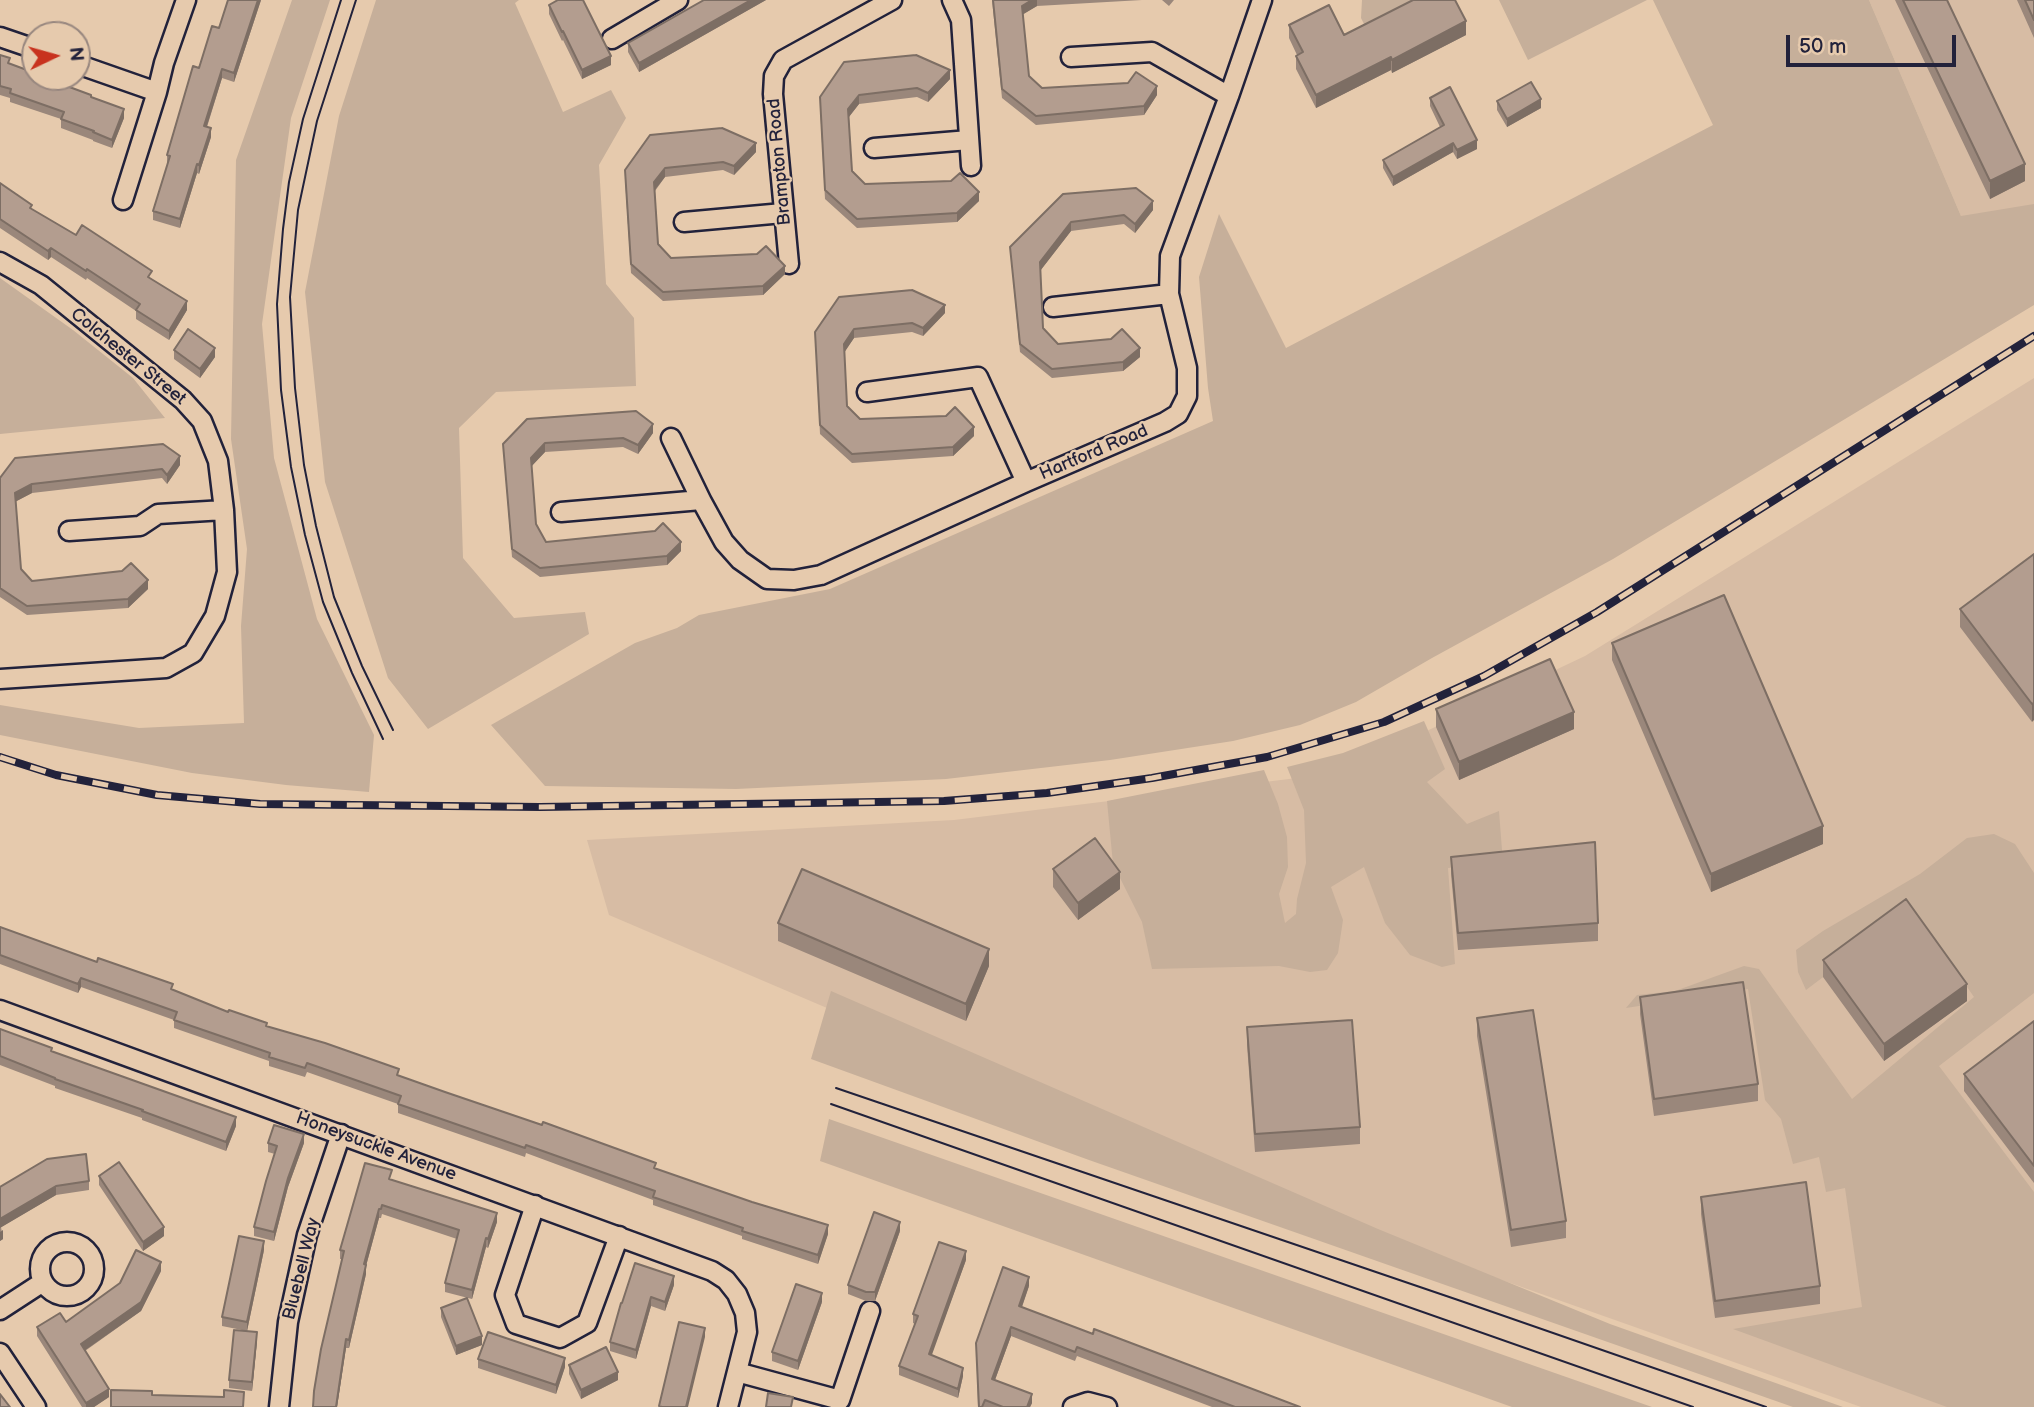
<!DOCTYPE html>
<html>
<head>
<meta charset="utf-8">
<style>
	body { margin:0 }
	#map { position:relative; width:2034px; height:1407px; overflow:hidden; background:#e6caad; font-family:"Balsamiq Sans",sans-serif }
	canvas { display:block }
	.north { position:absolute; left:21px; top:21px; width:70px; height:70px; box-sizing:border-box; background:#e6caad; border:2px solid #98877f; border-radius:50%; rotate:85deg; font-size:19px; font-weight:700; line-height:28px; text-align:center; color:#22223b }
	.north::after { content:''; display:block; margin:auto; width:24px; height:32px; background:#c8321e; clip-path:polygon(50% 0,100% 100%,50% 72%,0 100%) }
	.scale { position:absolute; left:1786px; top:35px; width:170px; height:32px; box-sizing:border-box; border:4px solid #22223b; border-top:0; padding-left:9px; font-size:21px; line-height:24px; white-space:nowrap; color:#22223b; -webkit-text-stroke:5px #e6caad; paint-order:stroke }
</style>
</head>
<body>
<div id="map">
<canvas width="2034" height="1407"></canvas>
<div class="north">N</div>
<div class="scale">50 m</div>
</div>
<script>
const context = document.querySelector('canvas').getContext('2d');
context.lineJoin = 'round';
function fill(path, color) { context.fillStyle = color; context.fill(path, 'evenodd'); }
const shape = rows => new Path2D(rows.map(r => 'M' + r).join(''));
function strokePath(path, color, width, dash) { context.strokeStyle = color; context.lineWidth = width; context.lineCap = dash ? 'butt' : 'round'; context.setLineDash(dash || []); context.stroke(path); }
function label(font, color, halo, rows, align = 'center') {
  context.font = font + ' "Balsamiq Sans",sans-serif'; context.lineWidth = 5; context.setLineDash([]); context.textBaseline = 'middle'; context.strokeStyle = halo; context.fillStyle = color; for (const [text, x, y, turn = 0] of rows) {
    context.save(); context.translate(x, y); context.rotate((+turn || 0) * Math.PI / 180); context.textAlign = isNaN(turn) ? turn : align; if (halo) context.strokeText(text, 0, 0); context.fillText(text, 0, 0); context.restore();
  }
}
const built = shape([
	[1869,0,2034,0,2034,278,1961,216],
	[2034,378,2034,1407,1861,1407,1284,1203,609,915,587,840,954,820,1338,773,1585,656]
]);
const green = shape([
	[292,0,330,0,291,118,262,324,274,458,317,619,374,735,369,792,286,785,192,773,0,735,0,705,139,728,244,723,241,626,247,549,231,439,236,160],
	[376,0,519,0,515,3,563,112,611,90,626,118,599,165,606,284,634,318,636,386,496,392,459,428,463,558,514,618,585,612,589,634,428,729,388,678,325,482,305,292,339,116],
	[1362,0,1416,0,1365,26,1361,18],
	[1499,0,1647,0,1528,60],
	[1653,0,1869,0,1961,216,2034,204,2034,305,1613,559,1432,658,1356,702,1300,725,1233,741,1110,760,946,779,736,789,545,786,491,725,635,643,677,628,699,615,830,589,1213,421,1208,388,1199,277,1219,214,1286,348,1713,125],
	[0,278,73,330,133,378,165,418,0,434],
	[1424,721,1445,769,1427,782,1467,824,1499,811,1503,863,1448,868,1455,964,1442,967,1410,955,1385,923,1364,867,1331,887,1343,920,1338,953,1327,970,1310,972,1279,966,1152,969,1142,922,1113,864,1107,801,1264,770,1278,804,1287,837,1288,867,1279,894,1285,923,1296,914,1297,899,1306,863,1304,810,1287,767,1343,753],
	[1994,834,2015,844,2034,873,2034,993,1939,1066,2034,1192,2034,1407,1947,1407,1733,1329,1862,1307,1845,1188,1826,1192,1819,1157,1793,1164,1781,1119,1765,1100,1748,989,1626,1008,1637,995,1675,991,1744,966,1759,969,1852,1099,1974,997,1913,909,1806,990,1798,972,1796,950,1823,931,1920,874,1967,838],
	[831,991,1378,1229,1610,1324,1843,1407,1793,1407,1089,1160,811,1059],
	[829,1119,1652,1407,1512,1407,820,1161]
]);
const street = shape([
	[952,0,961,20,971,166],
	[0,37,35,49],
	[612,39,678,0],
	[1071,57,1152,52,1229,96],
	[77,64,157,92,164,63,186,0],
	[874,148,969,140],
	[123,200,157,92],
	[684,222,783,213],
	[0,262,41,285,183,400,202,421,218,461,224,510,227,572,215,616,193,653,166,668,0,679],
	[789,264,773,94,774,76,783,60,892,0],
	[1053,307,1169,294],
	[867,392,978,377,1026,482],
	[671,438,701,500,724,542,740,560,767,579,794,580,821,575,1026,482,1165,422,1178,414,1187,396,1187,368,1169,294,1170,256,1229,96,1262,0],
	[561,512,701,500],
	[69,531,140,526,158,514,224,510],
	[0,1010,712,1271,726,1280,737,1294,745,1313,747,1332,728,1407],
	[535,1205,505,1295,516,1324,560,1338,587,1323,619,1236],
	'40 1269a27 27 0 1 1 54 0a27 27 0 1 1-54 0Z',
	[0,1310,43,1282],
	[0,1353,36,1407],
	[737,1372,840,1400,870,1311],
	[279,1407,288,1322,307,1235,341,1134],
	[1073,1407,1088,1402,1107,1407]
]);
const tram = shape([
	[341,0,303,119,289,182,283,229,277,304,281,390,291,467,305,535,323,602,352,673,383,739],
	[356,0,317,121,298,210,290,297,295,388,304,465,316,526,334,597,362,666,393,730],
	[836,1088,1461,1301,1766,1407],
	[831,1104,1693,1407]
]);
const rail = shape([
	[0,757,56,775,157,795,260,804,540,807,944,801,1047,793,1152,778,1267,757,1384,722,1484,676,1597,612,2034,336]
]);
const wall = shape([
	[261,0,234,82,222,78,207,127,211,137,199,174,197,173,180,228,153,220,153,211,168,164,167,164,167,155,199,68,219,28],
	[704,0,766,0,639,72,628,52,628,43],
	[992,0,1142,0,1037,6,1023,14,1029,76,1042,88,1157,95,1144,115,1036,125,1002,98],
	[1162,0,1174,0,1169,6],
	[1895,0,1947,0,2025,181,1990,199],
	[2017,0,2034,0,2034,38],
	[549,5,611,65,582,79,563,40,562,41,549,14],
	[1289,25,1344,35,1466,35,1392,73,1391,70,1316,108,1296,69,1296,56,1297,55,1289,38],
	[0,55,10,64,91,97,124,118,112,148,93,141,93,140,61,128,61,119,10,102,10,98,0,95],
	[844,62,950,79,928,102,917,97,859,104,849,117,852,171,865,184,979,201,957,222,857,228,825,199,820,106],
	[1430,98,1477,149,1457,159,1453,152,1393,186,1383,168,1383,160,1440,127,1430,106],
	[1497,101,1541,108,1507,127,1497,110],
	[722,128,756,152,734,175,723,170,665,177,655,191,658,244,671,258,785,274,763,295,663,301,631,273,625,179],
	[0,183,32,209,152,279,187,310,169,340,136,319,136,311,87,278,86,280,51,257,48,260,0,228],
	[1063,194,1153,210,1135,233,1124,224,1071,231,1040,271,1043,328,1058,344,1140,357,1123,371,1052,378,1020,352,1010,247],
	[945,313,923,336,912,332,854,338,844,352,847,406,860,419,974,436,953,456,852,463,820,434,815,332],
	[174,350,215,357,200,378,174,359],
	[653,433,638,454,623,447,545,452,531,466,536,524,546,542,681,551,667,565,540,577,512,557,503,444],
	[180,465,167,484,162,478,32,493,16,501,21,569,32,581,148,589,128,608,27,615,0,597,0,478],
	[2034,554,2032,722,1960,627,1960,609],
	[1612,643,1823,844,1711,892,1612,660],
	[1436,709,1574,729,1459,780,1436,727],
	[1451,857,1598,923,1598,941,1458,950,1451,874],
	[1053,869,1120,889,1078,920,1053,887],
	[778,923,989,966,966,1021,778,941],
	[0,927,399,1076,656,1169,828,1234,818,1264,742,1239,742,1236,653,1205,653,1200,526,1153,525,1157,398,1113,398,1104,307,1072,305,1077,269,1066,269,1061,174,1028,174,1020,81,987,78,993,0,964],
	[1823,960,1967,1001,1884,1061,1823,977],
	[1640,997,1758,1084,1758,1101,1654,1116,1640,1014],
	[1477,1018,1566,1221,1566,1238,1511,1247,1477,1036],
	[2034,1021,2034,1183,1964,1091,1964,1074],
	[1247,1027,1360,1127,1360,1144,1255,1152,1247,1045],
	[0,1029,52,1052,236,1126,226,1151,142,1120,142,1118,55,1088,55,1086,0,1065],
	[268,1143,304,1143,288,1187,274,1241,254,1236,254,1227,275,1154,268,1152],
	[99,1176,164,1236,143,1251,99,1185],
	[391,1179,497,1222,488,1248,486,1247,472,1299,445,1292,445,1283,457,1239,382,1214,381,1218,379,1218,366,1266,366,1274,349,1348,346,1348,337,1407,313,1407,342,1259,340,1259,340,1250],
	[89,1181,89,1190,56,1195,1,1227,3,1239,0,1241,0,1187],
	[1701,1197,1820,1286,1820,1304,1715,1318,1701,1214],
	[900,1231,875,1301,866,1301,848,1294,848,1285],
	[264,1250,247,1331,222,1326,222,1317],
	[966,1260,931,1355,963,1376,958,1398,899,1375,899,1366,915,1324,913,1323,913,1314],
	[161,1271,141,1311,85,1351,109,1397,94,1407,82,1407,37,1336,37,1327,66,1322],
	[674,1285,665,1311,651,1306,636,1359,610,1351,610,1342,622,1303],
	[1029,1286,1022,1307,1093,1334,1300,1407,1212,1407,1077,1356,1075,1361,1011,1336,995,1380,1032,1403,1030,1407,978,1407,976,1343],
	[822,1302,798,1370,772,1361,772,1352],
	[441,1308,482,1345,456,1355,441,1317],
	[257,1341,252,1391,229,1388,229,1380],
	[478,1359,565,1367,556,1394,478,1368],
	[569,1365,618,1380,581,1399,569,1374]
]);
const shadedWall = shape([
	[258,0,261,0,234,82,234,73],
	[751,0,766,0,639,72,639,63],
	[1032,0,1037,0,1037,6,1022,15,1022,6],
	[1466,21,1466,35,1392,73,1392,60],
	[611,56,611,65,582,79,582,70],
	[1391,57,1391,70,1316,108,1316,95],
	[222,69,222,78,204,135,204,126],
	[950,70,950,79,928,102,928,93],
	[1157,86,1157,95,1144,115,1144,106],
	[859,95,859,104,848,118,848,109],
	[1541,99,1541,108,1507,127,1507,119],
	[124,109,124,118,112,148,112,140],
	[211,128,211,137,199,174,199,165],
	[1477,140,1477,149,1457,159,1457,150],
	[756,143,756,152,734,175,734,166],
	[1453,143,1453,152,1393,186,1393,177],
	[197,164,197,173,180,228,180,219],
	[2025,164,2025,181,1990,199,1990,181],
	[665,168,665,177,654,191,654,182],
	[979,192,979,201,957,222,957,213],
	[1153,201,1153,210,1135,233,1135,224],
	[1071,222,1071,231,1040,271,1040,262],
	[51,248,51,257,48,260,48,251],
	[785,266,785,274,763,295,763,286],
	[187,301,187,310,169,340,169,331],
	[945,305,945,313,923,336,923,328],
	[854,329,854,338,844,353,844,344],
	[215,348,215,357,200,378,200,369],
	[1140,348,1140,357,1123,371,1123,362],
	[653,424,653,433,638,454,638,445],
	[974,427,974,436,953,456,953,447],
	[545,443,545,452,531,467,531,458],
	[180,456,180,465,167,484,167,475],
	[32,484,32,493,15,502,15,493],
	[681,542,681,551,667,565,667,556],
	[148,580,148,589,128,608,128,599],
	[2034,703,2034,720,2032,722,2032,704],
	[1574,712,1574,729,1459,780,1459,762],
	[1823,826,1823,844,1711,892,1711,874],
	[1120,872,1120,889,1078,920,1078,903],
	[989,949,989,966,966,1021,966,1004],
	[81,978,81,987,78,993,78,984],
	[1967,984,1967,1001,1884,1061,1884,1044],
	[236,1117,236,1126,226,1151,226,1142],
	[304,1134,304,1143,288,1187,274,1241,274,1232,288,1178],
	[56,1186,56,1195,0,1228,0,1219],
	[379,1209,379,1218,366,1266,366,1274,349,1348,349,1340,364,1264],
	[497,1213,497,1222,488,1248,488,1239],
	[900,1222,900,1231,875,1301,875,1292],
	[828,1225,828,1234,818,1264,818,1255],
	[164,1227,164,1236,143,1251,143,1242],
	[3,1230,3,1239,0,1241,0,1232],
	[486,1238,486,1247,472,1299,472,1290],
	[264,1241,264,1250,247,1331,247,1322],
	[966,1251,966,1260,929,1363,929,1354],
	[161,1262,161,1271,141,1311,81,1353,81,1344],
	[674,1276,674,1285,665,1311,665,1302],
	[1029,1277,1029,1286,1019,1315,1019,1306],
	[822,1293,822,1302,798,1370,798,1361],
	[651,1297,651,1306,636,1359,636,1350],
	[1011,1327,1011,1336,992,1388,992,1379],
	[705,1328,705,1337,688,1407,686,1407],
	[257,1332,257,1341,252,1391,252,1382],
	[482,1336,482,1345,456,1355,456,1346],
	[346,1339,346,1348,337,1407,336,1407],
	[565,1358,565,1367,556,1394,556,1385],
	[963,1368,963,1376,958,1398,958,1389],
	[618,1372,618,1380,581,1399,581,1390],
	[109,1389,109,1397,94,1407,86,1407,86,1403],
	[1032,1394,1032,1403,1030,1407,1027,1407]
]);
const building = shape([
	[228,0,258,0,234,73,222,69,204,126,211,128,199,165,197,164,180,219,153,211,170,156,167,155,193,66,199,68,212,26,219,28,228,0],
	[558,0,583,0,611,56,582,70,563,31,562,32,549,5,558,0],
	[704,0,751,0,639,63,628,43,704,0],
	[993,0,1032,0,1022,6,1029,76,1042,88,1128,83,1136,72,1157,86,1144,106,1036,116,1002,89,993,0],
	[1413,0,1455,0,1466,21,1392,60,1391,57,1316,95,1296,56,1303,52,1289,25,1329,5,1344,35,1413,0],
	[1903,0,1947,0,2025,164,1990,181,1903,0],
	[2025,0,2034,0,2034,20,2025,0],
	[0,55,10,58,8,63,35,73,35,77,47,77,64,83,64,85,91,95,91,97,124,109,112,140,93,132,94,131,61,119,64,112,10,93,11,89,0,86,0,55],
	[916,55,950,70,928,93,917,88,859,95,848,109,852,171,865,184,951,181,960,173,979,192,957,213,857,219,825,190,820,97,844,62,916,55],
	[1531,82,1541,99,1507,119,1497,101,1531,82],
	[1450,87,1477,140,1457,150,1453,143,1393,177,1383,160,1444,125,1430,98,1450,87],
	[722,128,756,143,734,166,723,162,665,168,654,182,658,244,671,258,757,254,766,246,785,266,763,286,663,292,631,264,625,170,650,135,722,128],
	[0,183,32,205,30,208,76,235,82,225,152,271,148,277,187,301,169,331,136,310,140,304,87,269,86,271,51,248,48,251,0,219,0,183],
	[1136,188,1153,201,1135,224,1124,215,1071,222,1040,262,1043,328,1058,344,1111,339,1122,329,1140,348,1123,362,1052,369,1020,344,1010,247,1063,194,1136,188],
	[912,290,945,305,923,328,912,323,854,329,844,344,847,406,860,419,946,416,955,407,974,427,953,447,852,454,820,425,815,332,839,297,912,290],
	[188,329,215,348,200,369,174,350,188,329],
	[636,411,653,424,638,445,623,438,545,443,531,458,536,524,546,542,655,531,663,523,681,542,667,556,540,568,512,549,503,444,527,419,636,411],
	[163,444,180,456,167,475,162,469,32,484,15,493,21,569,32,581,122,571,131,563,148,580,128,599,27,606,0,588,0,478,15,458,163,444],
	[2034,554,2034,703,2032,704,1960,609,2034,554],
	[1724,595,1823,826,1711,874,1612,643,1724,595],
	[1550,659,1574,712,1459,762,1436,709,1550,659],
	[1095,838,1120,872,1078,903,1053,869,1095,838],
	[1595,842,1598,923,1458,933,1451,857,1595,842],
	[802,869,989,949,966,1004,778,923,802,869],
	[1906,899,1967,984,1884,1044,1823,960,1906,899],
	[0,927,97,962,98,958,173,984,171,989,228,1012,229,1010,267,1023,266,1026,325,1043,399,1069,397,1075,445,1092,542,1125,543,1122,656,1163,654,1168,752,1202,828,1225,818,1255,742,1231,743,1228,653,1197,655,1191,526,1145,525,1148,398,1104,401,1096,307,1063,305,1068,269,1057,270,1053,174,1020,177,1012,81,978,78,984,0,955,0,927],
	[1743,982,1758,1084,1654,1099,1640,997,1743,982],
	[1533,1010,1566,1221,1511,1230,1477,1018,1533,1010],
	[1352,1020,1360,1127,1255,1134,1247,1027,1352,1020],
	[2034,1021,2034,1166,1964,1074,2034,1021],
	[0,1029,52,1048,51,1051,236,1117,226,1142,142,1111,143,1110,55,1079,55,1078,0,1056,0,1029],
	[274,1125,304,1134,288,1178,274,1232,254,1227,266,1181,277,1146,268,1143,274,1125],
	[86,1154,89,1181,56,1186,0,1219,0,1187,47,1159,86,1154],
	[119,1162,164,1227,143,1242,99,1176,119,1162],
	[365,1163,392,1170,389,1179,497,1213,488,1239,486,1238,472,1290,445,1283,459,1230,382,1205,381,1209,379,1209,364,1264,366,1265,349,1340,346,1339,336,1407,313,1407,314,1391,321,1349,344,1251,340,1250,365,1163],
	[1806,1182,1820,1286,1715,1301,1701,1197,1806,1182],
	[874,1212,900,1222,875,1292,866,1292,848,1285,874,1212],
	[239,1236,264,1241,247,1322,222,1317,239,1236],
	[939,1242,966,1251,929,1354,963,1368,958,1389,899,1366,918,1316,913,1314,939,1242],
	[136,1250,161,1262,141,1302,81,1344,109,1389,86,1403,37,1327,60,1313,66,1322,120,1283,136,1250],
	[635,1263,674,1276,665,1302,651,1297,636,1350,610,1342,621,1303,622,1303,635,1263],
	[1003,1267,1029,1277,1019,1306,1093,1334,1094,1329,1300,1407,1235,1407,1077,1347,1075,1352,1011,1327,992,1379,1032,1394,1027,1407,1003,1407,985,1400,982,1407,979,1407,976,1343,1003,1267],
	[796,1284,822,1293,798,1361,772,1352,796,1284],
	[467,1298,482,1336,456,1346,441,1308,467,1298],
	[679,1322,705,1328,686,1407,662,1407,659,1406,679,1322],
	[234,1330,257,1332,252,1382,229,1380,234,1330],
	[488,1332,565,1358,556,1385,478,1359,488,1332],
	[606,1347,618,1372,581,1390,569,1365,606,1347],
	[111,1390,152,1391,152,1395,224,1397,224,1390,244,1392,243,1407,111,1407,111,1390],
	[768,1393,793,1397,791,1407,766,1407,768,1393],
	[0,1394,10,1407,0,1407,0,1394]
]);
const streetNames = [
	["Brampton Road",780,162,-95],
	["Colchester Street",128,357,39],
	["Hartford Road",1094,453,-23],
	["Honeysuckle Avenue",376,1147,20],
	["Bluebell Way",302,1269,-76]
];
fill(built, '#d7bca4');
fill(green, '#c6af9a');
strokePath(street, '#22223b', 23);
strokePath(street, '#e6caad', 18);
strokePath(tram, '#22223b', 2);
strokePath(rail, '#22223b', 8);
strokePath(rail, '#e6caad', 5, [16]);
fill(wall, '#9a877b');
fill(shadedWall, '#7d6e64');
fill(building, '#b39d8f');
strokePath(building, '#7d6e64', 2);
label('18px', '#22223b', '#e6caad', streetNames);
</script>
</body>
</html>
